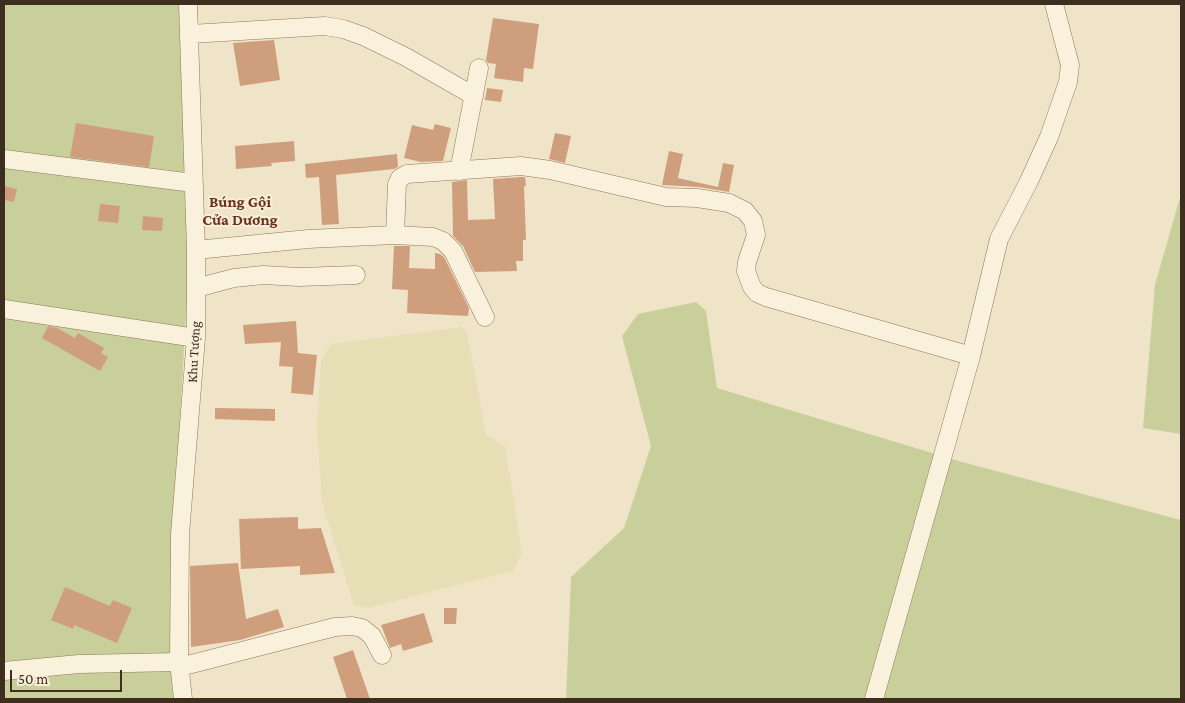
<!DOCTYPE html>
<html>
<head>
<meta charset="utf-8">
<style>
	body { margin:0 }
	#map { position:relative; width:1185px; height:703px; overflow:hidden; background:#f0e4c8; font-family:"Crimson Pro",serif }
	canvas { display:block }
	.frame { position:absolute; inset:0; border:5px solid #3d2e20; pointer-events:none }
	.scale { position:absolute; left:10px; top:670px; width:112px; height:22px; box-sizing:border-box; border:2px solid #3d2e20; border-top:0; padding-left:6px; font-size:15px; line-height:18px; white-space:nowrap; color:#3d2e20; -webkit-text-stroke:4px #f7eed8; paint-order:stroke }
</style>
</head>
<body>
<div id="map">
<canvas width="1185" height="703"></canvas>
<div class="frame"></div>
<div class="scale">50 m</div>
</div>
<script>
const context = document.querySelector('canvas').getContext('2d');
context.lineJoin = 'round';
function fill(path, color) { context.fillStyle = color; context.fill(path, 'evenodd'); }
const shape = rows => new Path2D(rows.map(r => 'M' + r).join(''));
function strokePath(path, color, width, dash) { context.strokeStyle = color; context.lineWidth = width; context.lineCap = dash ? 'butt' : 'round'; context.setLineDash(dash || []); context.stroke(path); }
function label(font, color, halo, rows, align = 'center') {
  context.font = font + ' "Crimson Pro",serif'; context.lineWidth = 4; context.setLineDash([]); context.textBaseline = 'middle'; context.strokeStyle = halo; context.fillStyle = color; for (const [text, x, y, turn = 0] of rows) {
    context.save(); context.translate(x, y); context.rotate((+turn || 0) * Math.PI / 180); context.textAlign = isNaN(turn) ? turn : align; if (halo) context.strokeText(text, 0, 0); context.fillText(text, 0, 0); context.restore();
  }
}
const farmland = shape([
	[462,327,467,332,486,435,505,446,522,553,513,571,368,608,354,605,322,503,317,426,321,361,331,344]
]);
const green = shape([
	[4,4,179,4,188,280,171,577,176,699,4,699],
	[1181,194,1181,434,1143,428,1155,285],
	[696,302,706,311,717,388,962,462,1181,520,1181,699,566,699,571,577,624,528,651,446,622,336,638,314]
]);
const building = shape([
	[493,18,539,24,533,69,524,68,523,82,494,78,496,64,488,63,486,60],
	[274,40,280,80,240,86,233,43],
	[487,88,503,90,501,102,485,100],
	[76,123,154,136,149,167,70,157],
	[435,124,451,128,443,161,421,162,404,158,412,125,433,130],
	[555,133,571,136,565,163,549,159],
	[294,141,295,161,271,163,272,166,236,169,235,146],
	[669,151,683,154,678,178,718,187,723,163,734,165,729,192,699,187,662,185],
	[397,154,398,167,394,169,336,175,339,224,322,225,319,177,306,178,305,164],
	[521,177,525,177,526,186,524,186,526,240,523,240,523,261,516,261,517,271,475,272,463,246,453,236,452,182,467,180,468,220,495,219,493,179],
	[4,186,17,189,14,202,4,200],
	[100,204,120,206,118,223,98,221],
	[143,216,163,218,162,231,142,230],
	[394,246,410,246,409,268,435,269,435,253,440,254,444,257,469,308,468,316,407,313,408,290,392,289],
	[296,321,298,353,317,355,313,395,291,393,293,367,279,366,281,342,245,344,243,325],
	[48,326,57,328,75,338,78,333,104,348,101,353,108,357,100,371,42,338],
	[215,408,275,409,275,421,215,419],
	[298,517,298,529,321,528,335,573,300,575,300,566,241,569,239,519],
	[238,563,246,619,278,609,284,627,240,640,191,647,190,566],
	[65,587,110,606,113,600,132,608,117,643,74,625,73,629,51,620],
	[444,608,457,608,456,624,444,624],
	[424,613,433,642,403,651,401,644,390,648,381,625],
	[353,650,370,699,347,699,333,657]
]);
const minor = shape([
	[190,34,325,26,343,29,363,36,406,57,474,96],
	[4,159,193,183],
	[459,171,479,68],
	[395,235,397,184,400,178,407,174,521,166,550,170,666,197,697,198,729,203,745,211,753,221,756,235,747,262,746,271,752,287,757,293,766,297,971,356],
	[196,250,308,239,395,235,433,237,443,241,453,251,485,317],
	[196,288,234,278,263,275,299,277,356,275],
	[4,309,196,338],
	[180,667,335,627,352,626,362,628,372,636,382,655],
	[4,671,79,664,179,662],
	[183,699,179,662,180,534,196,338,196,250,188,4],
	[874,699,971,356,999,239,1029,181,1049,137,1068,82,1070,65,1054,4]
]);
const streetNames = [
	["Khu Tượng",194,352,-87]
];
const quarterNames = [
	["Búng Gội",240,202],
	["Cửa Dương",240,220]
];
fill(farmland, '#e6deb5');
fill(green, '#c9cf9b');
fill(building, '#cf9f7d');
strokePath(minor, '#8d765c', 19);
strokePath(minor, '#faf1dc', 18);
label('14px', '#3d2e20', '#f7eed8', streetNames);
label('bold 16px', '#6b2e1e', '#f7eed8', quarterNames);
</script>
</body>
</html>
